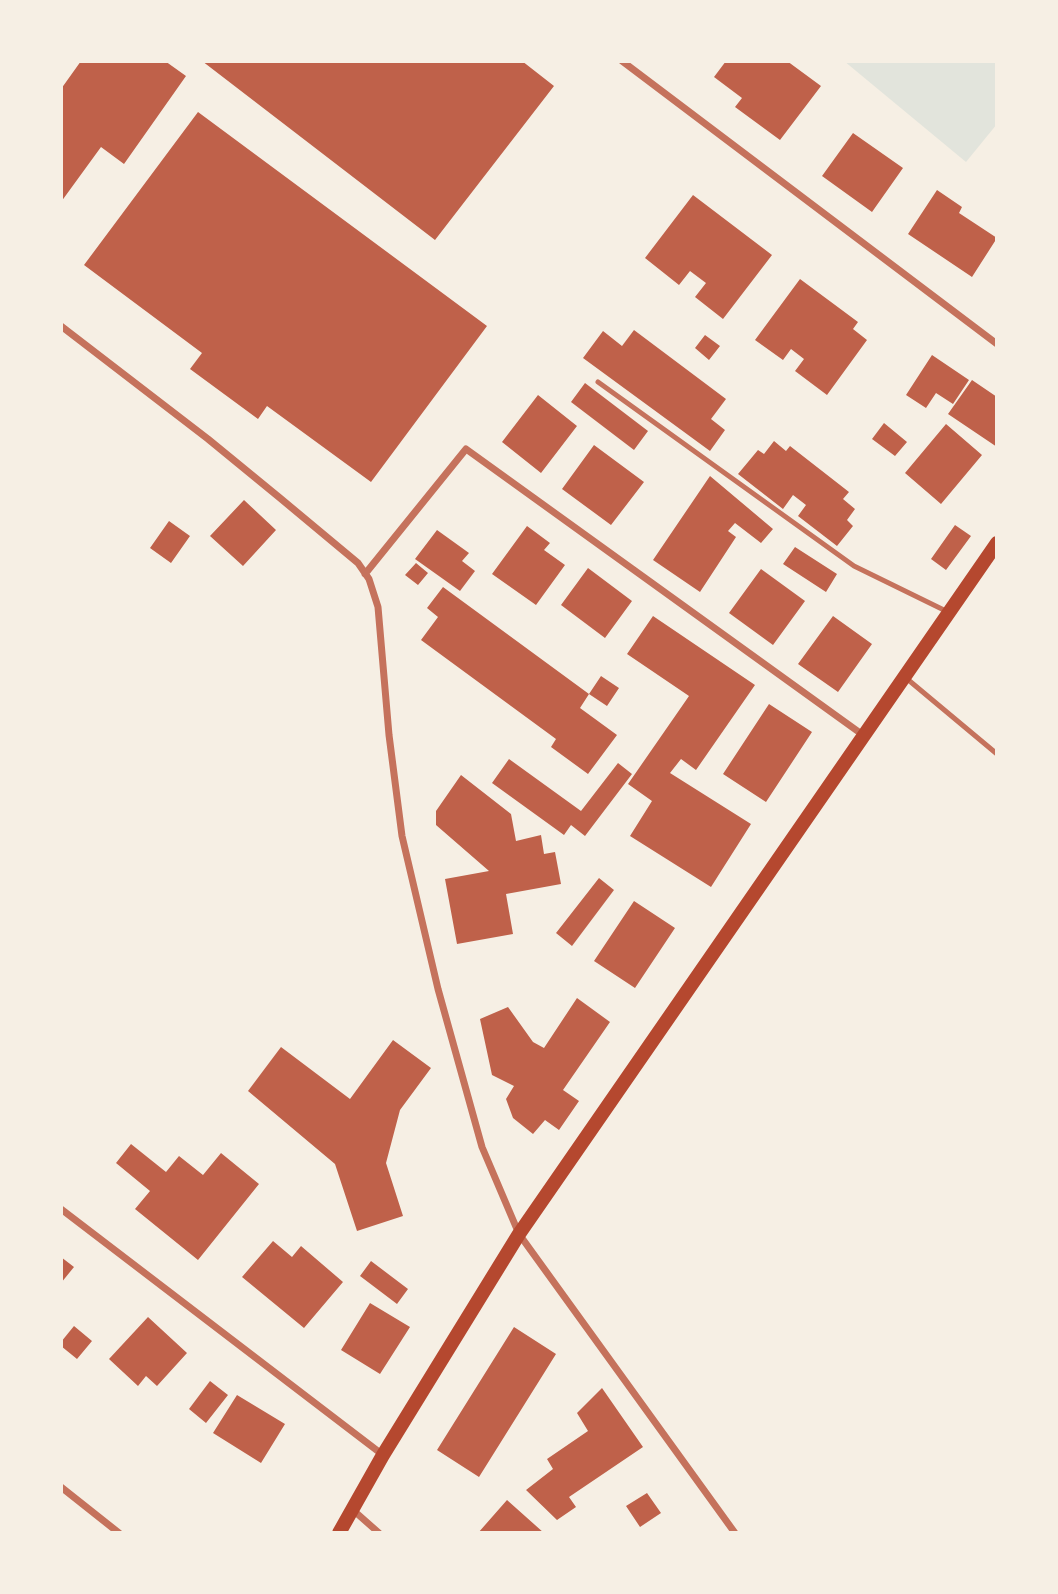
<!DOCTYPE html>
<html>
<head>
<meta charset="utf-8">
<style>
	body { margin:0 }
	#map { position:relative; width:1058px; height:1594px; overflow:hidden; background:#f6efe4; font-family:"Fira Sans Condensed",sans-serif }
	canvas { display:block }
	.frame { position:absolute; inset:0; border:63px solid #f6efe4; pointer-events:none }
</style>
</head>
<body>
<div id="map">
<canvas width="1058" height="1594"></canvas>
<div class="frame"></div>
</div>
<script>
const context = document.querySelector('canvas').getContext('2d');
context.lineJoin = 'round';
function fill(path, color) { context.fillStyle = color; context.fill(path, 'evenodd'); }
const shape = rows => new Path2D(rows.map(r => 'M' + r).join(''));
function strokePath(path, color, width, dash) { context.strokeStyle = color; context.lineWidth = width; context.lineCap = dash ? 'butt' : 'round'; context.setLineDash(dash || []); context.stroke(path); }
const green = shape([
	[844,61,997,61,997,124,966,162]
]);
const building = shape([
	[81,61,165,61,186,76,124,164,101,147,61,202,61,89],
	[202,61,522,61,554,86,435,240],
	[726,61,787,61,821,86,780,140,735,107,742,98,714,77],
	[198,112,487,326,371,482,267,406,258,419,190,369,202,353,84,265],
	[853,133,903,168,872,212,822,176],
	[937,190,962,207,959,213,997,238,972,277,908,234],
	[693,195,772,255,723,319,695,297,706,283,690,271,679,285,645,258],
	[800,279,858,322,853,329,867,340,827,395,795,371,804,359,791,349,783,360,755,340],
	[634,330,726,399,711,419,725,430,710,451,583,358,603,331,622,346],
	[705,335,720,346,709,360,695,348],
	[932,355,969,380,953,404,936,393,926,408,906,395],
	[972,380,997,397,997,447,948,414],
	[585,383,648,431,634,450,571,402],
	[538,395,577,426,541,473,502,442],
	[884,423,907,442,895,456,872,439],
	[946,424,982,455,941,504,905,473],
	[774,441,786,451,790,446,849,492,843,499,855,509,847,520,853,526,837,546,798,516,806,505,793,495,783,509,738,474,758,450,764,454],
	[594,445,644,482,611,525,562,489],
	[710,476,773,529,761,543,735,523,728,531,736,537,700,592,653,560],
	[244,500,276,530,243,566,210,536],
	[169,521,190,536,171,563,150,548],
	[955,525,971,536,946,570,931,559],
	[527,526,550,543,544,550,565,565,536,605,492,574],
	[437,530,469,553,462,561,475,571,460,591,415,559],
	[795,547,837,574,826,592,783,564],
	[416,563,428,573,418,585,405,575],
	[588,568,632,601,605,638,561,605],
	[761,569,805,601,773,645,729,613],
	[443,587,589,694,580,708,617,735,588,774,551,747,556,739,421,640,438,617,427,608],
	[653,616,755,685,696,770,681,759,670,773,751,824,711,887,630,836,652,801,628,784,689,696,627,654],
	[833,616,872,644,838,692,798,664],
	[601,676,619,688,607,706,589,694],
	[769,704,812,732,766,802,723,774],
	[509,759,581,811,618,763,632,774,585,836,571,825,564,835,492,783],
	[461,775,511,814,516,841,541,835,544,854,555,852,561,884,506,894,513,934,457,944,445,879,489,871,436,825,436,811],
	[599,878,614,890,572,946,556,933],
	[634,901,675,928,635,988,594,961],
	[577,998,610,1022,563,1090,579,1101,559,1130,545,1120,533,1134,513,1118,506,1099,514,1086,492,1075,480,1019,508,1007,533,1042,544,1048],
	[393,1040,431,1068,400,1110,386,1163,403,1216,357,1231,335,1164,248,1091,281,1047,350,1099],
	[131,1144,166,1172,179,1156,203,1175,221,1153,259,1184,198,1260,135,1209,150,1191,116,1163],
	[273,1241,292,1257,301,1246,343,1282,304,1328,242,1277],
	[61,1257,74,1267,61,1283],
	[371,1261,408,1289,397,1304,360,1276],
	[370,1303,410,1327,380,1374,341,1350],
	[148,1317,187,1353,157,1386,146,1376,138,1386,109,1359],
	[74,1326,92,1341,77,1359,61,1346,61,1342],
	[514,1327,556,1354,479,1477,437,1450],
	[210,1381,228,1395,206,1423,189,1409],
	[602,1388,643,1447,569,1497,576,1507,557,1520,526,1490,553,1469,547,1459,588,1431,577,1413],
	[237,1395,285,1424,261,1463,213,1433],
	[647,1493,661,1513,640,1527,626,1506],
	[507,1500,544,1533,478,1533]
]);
const service = shape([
	[598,382,854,566,948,612],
	[906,678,997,754]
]);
const minor = shape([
	[622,61,997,344],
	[61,326,208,439,280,498,358,563,369,579,378,607,389,735,402,836,438,989,482,1147,519,1234,735,1533],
	[365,574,466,449,863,735],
	[61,1209,383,1455],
	[61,1487,119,1533],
	[353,1510,379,1533]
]);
const secondary = shape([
	[339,1533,383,1455,519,1234,997,543]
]);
fill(green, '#e2e4dc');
fill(building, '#bf614a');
strokePath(service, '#c5725c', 5);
strokePath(minor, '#c5725c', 7);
strokePath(secondary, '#b5482f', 14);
</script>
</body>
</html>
